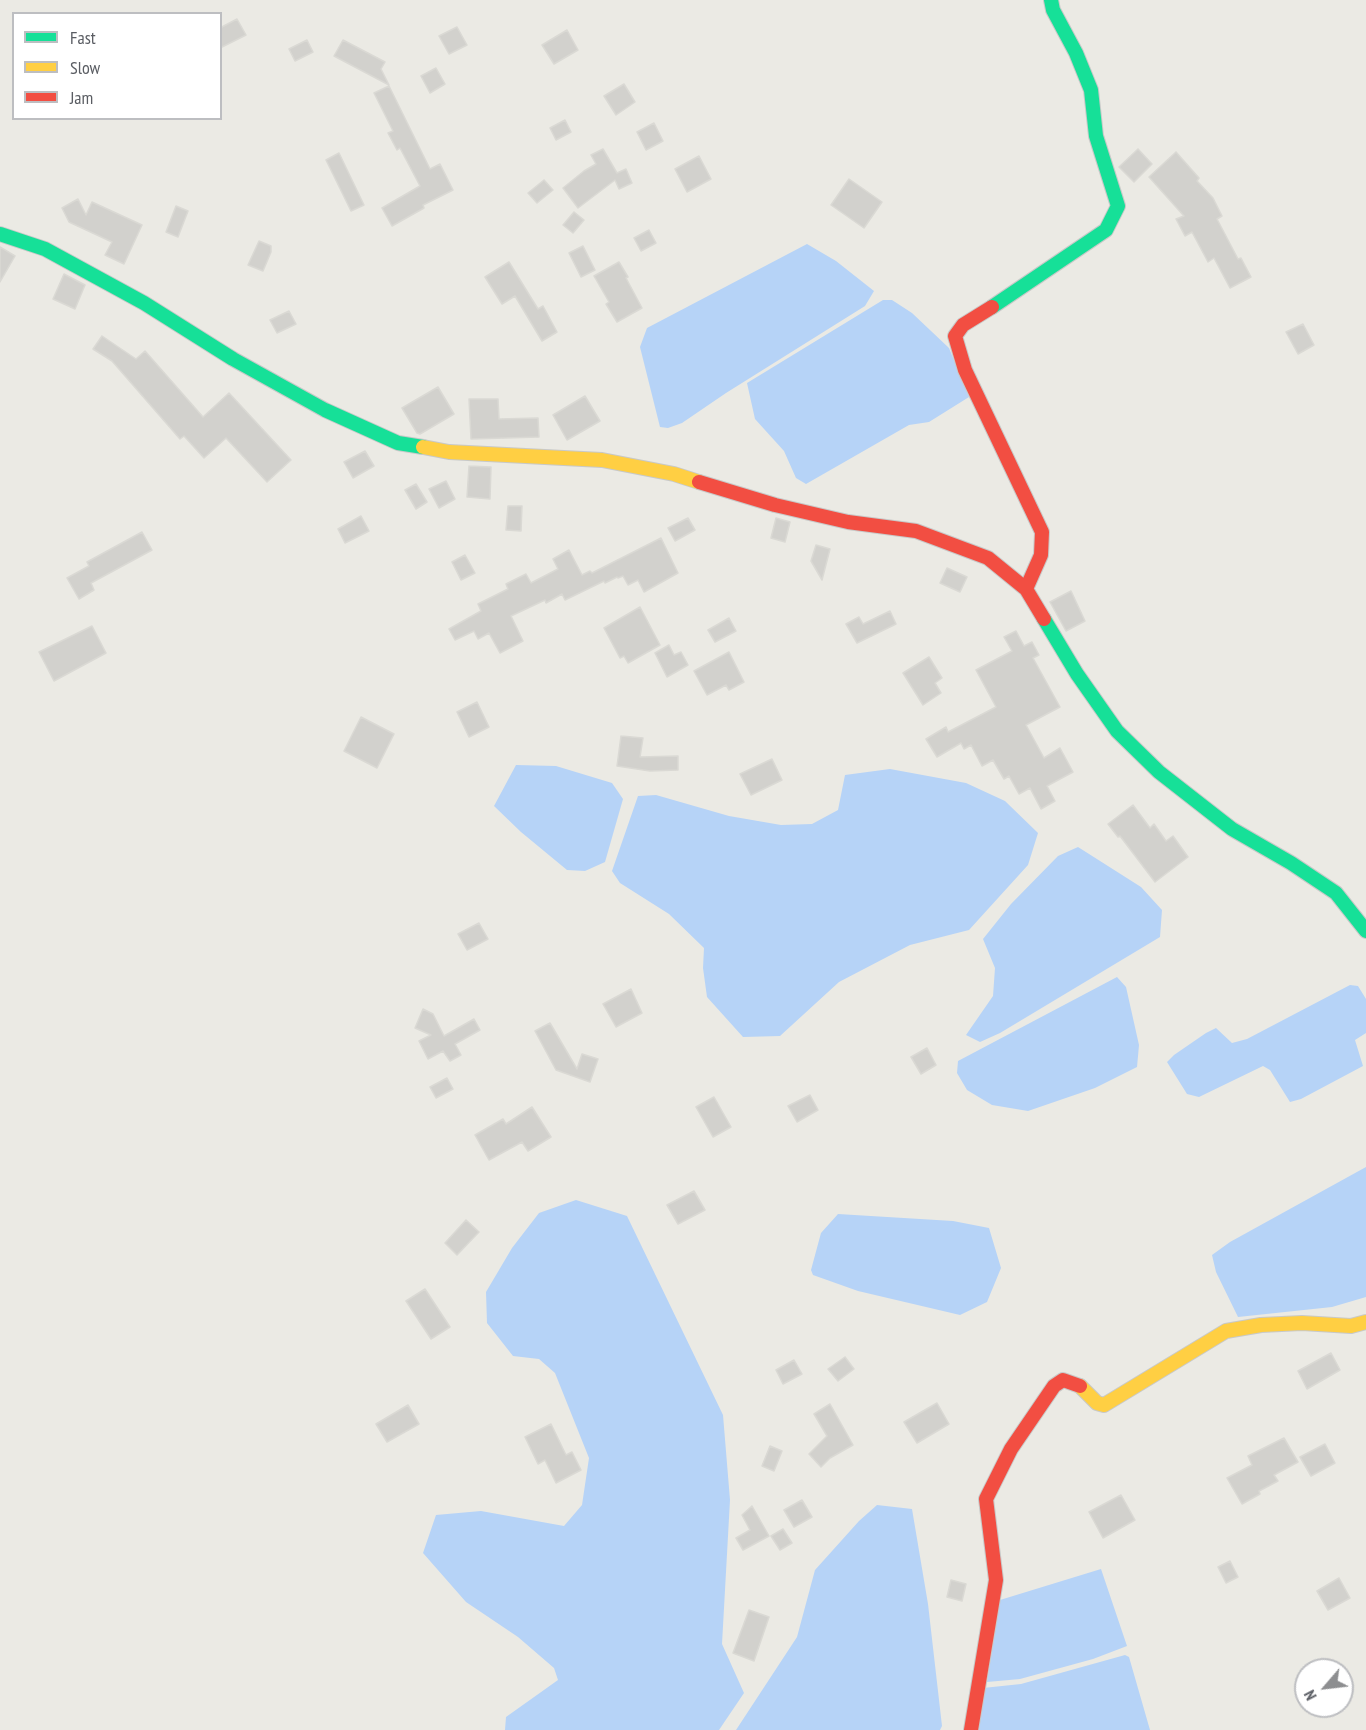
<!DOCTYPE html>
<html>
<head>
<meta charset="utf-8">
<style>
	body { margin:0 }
	#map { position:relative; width:1366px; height:1730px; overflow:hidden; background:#ebeae4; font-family:"PT Sans Narrow",sans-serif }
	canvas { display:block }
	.legend { position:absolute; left:12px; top:12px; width:210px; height:108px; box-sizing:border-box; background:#fff; border:2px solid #bdbec1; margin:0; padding:8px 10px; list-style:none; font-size:18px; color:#5a5d63 }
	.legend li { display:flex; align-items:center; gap:12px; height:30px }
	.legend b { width:30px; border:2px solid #bdbec1 }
	.north { position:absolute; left:1294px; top:1658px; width:60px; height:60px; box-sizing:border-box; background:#fff; border:2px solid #bdbec1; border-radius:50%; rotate:242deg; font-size:16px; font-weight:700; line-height:24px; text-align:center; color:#5a5d63 }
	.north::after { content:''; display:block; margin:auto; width:21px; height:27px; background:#8d8e90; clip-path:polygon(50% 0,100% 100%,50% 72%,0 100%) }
</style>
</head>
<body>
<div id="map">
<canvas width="1366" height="1730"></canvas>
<ul class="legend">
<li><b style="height:8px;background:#16e098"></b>Fast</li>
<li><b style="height:8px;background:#ffcf43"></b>Slow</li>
<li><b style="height:8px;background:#f24e42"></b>Jam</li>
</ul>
<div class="north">N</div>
</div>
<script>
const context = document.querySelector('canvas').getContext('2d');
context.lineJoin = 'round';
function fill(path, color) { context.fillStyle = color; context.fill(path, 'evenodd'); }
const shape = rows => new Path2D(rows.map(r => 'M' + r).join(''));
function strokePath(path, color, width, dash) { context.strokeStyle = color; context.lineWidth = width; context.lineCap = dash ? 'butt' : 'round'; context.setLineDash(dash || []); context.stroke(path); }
const water = shape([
	[807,244,836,261,874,291,865,306,726,393,682,423,668,428,660,427,640,347,647,328],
	[883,300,892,300,912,313,949,348,969,397,929,422,909,425,806,484,796,478,784,451,755,419,747,383],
	[516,765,556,766,612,783,623,799,605,862,585,871,567,870,521,832,494,806],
	[890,769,966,783,1005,801,1038,833,1028,865,969,930,910,945,839,982,780,1036,743,1037,707,997,703,968,704,948,669,914,620,883,612,871,638,796,656,795,729,816,781,825,812,824,838,810,845,775],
	[1078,847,1141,887,1162,910,1160,937,1000,1033,980,1042,966,1035,993,996,995,968,983,939,1011,904,1058,856],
	[1117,977,1126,987,1139,1045,1137,1067,1095,1088,1028,1111,992,1105,967,1090,957,1073,958,1061],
	[1350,985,1358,986,1366,999,1366,1033,1355,1040,1363,1066,1301,1099,1290,1102,1270,1070,1263,1066,1199,1097,1187,1094,1167,1062,1174,1055,1206,1033,1216,1028,1232,1043,1247,1039],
	[1366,1167,1366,1297,1332,1307,1238,1317,1216,1272,1212,1255,1230,1242],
	[576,1200,627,1216,723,1415,730,1500,722,1644,744,1693,719,1730,505,1730,506,1717,558,1680,554,1668,518,1637,466,1602,423,1553,436,1515,481,1511,564,1526,582,1505,589,1458,555,1373,539,1359,513,1356,487,1323,486,1292,512,1248,539,1213],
	[838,1214,953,1221,989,1228,1001,1268,987,1302,960,1315,858,1291,813,1275,811,1270,821,1233],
	[877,1505,912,1509,928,1604,942,1726,940,1730,736,1730,797,1637,815,1570,859,1521],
	[1101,1569,1127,1646,1093,1659,1020,1679,987,1682,1000,1600],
	[1125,1655,1129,1657,1150,1730,979,1730,983,1688,1021,1684]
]);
const building = shape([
	[237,19,246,35,220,48,220,28,237,19],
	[457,27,467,45,449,54,439,36,457,27],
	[567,30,578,50,554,64,542,45,567,30],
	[307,40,313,52,295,61,289,49,307,40],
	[343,40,385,62,381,69,389,85,334,56,343,40],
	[436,68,445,84,430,93,421,76,436,68],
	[624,84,635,102,616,115,604,96,624,84],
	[389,86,430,169,440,164,453,190,423,205,424,208,392,226,382,208,420,186,400,148,397,150,388,133,393,131,374,93,389,86],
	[565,120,571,132,556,140,550,128,565,120],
	[654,123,663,141,646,150,637,132,654,123],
	[603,149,617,173,626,169,632,183,619,189,615,180,578,208,563,188,584,171,596,164,591,155,603,149],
	[1138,149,1152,164,1134,182,1119,167,1138,149],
	[1176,152,1199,178,1197,181,1213,198,1222,216,1217,219,1238,259,1241,258,1251,277,1230,288,1214,258,1208,262,1192,232,1185,236,1176,219,1184,216,1149,177,1176,152],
	[339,153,364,205,351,211,326,160,339,153],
	[699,156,711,179,687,192,675,169,699,156],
	[849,179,882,202,864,228,831,205,849,179],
	[544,180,553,190,537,203,528,193,544,180],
	[78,199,86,215,92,202,142,225,124,264,105,255,112,242,69,222,62,208,78,199],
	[176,206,188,211,178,237,166,232,176,206],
	[574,212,584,220,573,233,563,225,574,212],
	[649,230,656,243,641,251,634,238,649,230],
	[259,241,271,246,271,252,263,271,248,265,259,241],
	[583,246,595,270,581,277,569,253,583,246],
	[0,247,15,256,0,282,0,247],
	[509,262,538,309,543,306,557,332,542,341,515,296,502,304,485,277,509,262],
	[619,262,628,277,626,278,642,308,617,322,606,304,609,302,594,276,619,262],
	[64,274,85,285,75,309,53,299,64,274],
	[289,311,296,324,277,333,270,320,289,311],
	[1303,324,1314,345,1298,354,1286,332,1303,324],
	[102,336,136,359,145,351,203,417,229,393,291,460,267,482,226,438,204,458,184,436,180,439,112,361,93,349,102,336],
	[438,387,454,414,420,434,417,433,402,408,438,387],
	[585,396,600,421,567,440,553,415,585,396],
	[469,399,498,399,499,419,538,418,539,437,471,439,469,399],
	[365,451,374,466,353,478,344,462,365,451],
	[469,466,491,467,490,499,467,497,469,466],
	[446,481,455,499,439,508,429,489,446,481],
	[416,484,427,502,416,509,405,490,416,484],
	[508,506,522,506,521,531,506,530,508,506],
	[361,516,369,531,345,543,338,529,361,516],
	[688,518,695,530,675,541,668,528,688,518],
	[776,518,790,522,785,542,771,538,776,518],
	[142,532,152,550,91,583,94,590,79,599,67,578,89,566,87,562,142,532],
	[661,538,678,573,644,592,638,580,628,585,623,576,618,578,617,577,605,583,604,581,565,600,562,594,546,603,545,600,511,616,523,641,500,653,489,633,478,639,474,631,455,640,449,629,481,611,478,604,508,589,506,584,526,574,531,583,558,569,553,559,569,550,582,575,590,571,592,573,661,538],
	[816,545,830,549,822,580,811,561,816,545],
	[465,555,475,573,461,580,452,562,465,555],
	[947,568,967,577,960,592,940,583,947,568],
	[1071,591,1085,621,1066,631,1050,602,1071,591],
	[640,607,660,645,628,663,624,656,620,658,604,628,640,607],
	[890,611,896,624,857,643,846,624,859,617,863,624,890,611],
	[729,618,736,631,715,642,708,630,729,618],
	[92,626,106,653,54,681,39,652,92,626],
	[1016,631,1024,646,1032,642,1039,655,1033,658,1060,707,1026,725,1044,758,1060,748,1073,772,1047,786,1055,801,1041,809,1030,788,1019,794,1009,776,1004,779,993,760,982,766,971,745,964,749,961,743,937,757,926,739,946,727,948,732,996,707,976,670,1012,651,1004,637,1016,631],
	[669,645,674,655,681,652,688,665,667,677,655,653,669,645],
	[729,652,744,682,729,690,726,685,707,695,694,671,729,652],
	[929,657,942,678,935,683,941,693,923,705,903,673,929,657],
	[477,702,489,727,469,737,457,712,477,702],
	[361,717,394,734,377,768,344,751,361,717],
	[621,736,643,738,640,757,678,756,678,770,650,771,617,766,621,736],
	[772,759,782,780,751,795,740,774,772,759],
	[1133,805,1150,828,1154,824,1166,841,1173,836,1188,857,1155,882,1120,836,1118,837,1108,824,1133,805],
	[479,923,488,939,467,950,458,934,479,923],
	[631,989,642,1013,616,1027,603,1004,631,989],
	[423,1009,433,1014,444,1036,474,1019,480,1030,455,1044,461,1055,450,1061,443,1051,428,1059,419,1041,431,1035,415,1028,423,1009],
	[550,1023,577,1069,582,1054,598,1059,590,1082,556,1070,535,1031,550,1023],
	[927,1048,936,1065,921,1074,911,1057,927,1048],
	[447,1078,453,1089,436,1098,430,1087,447,1078],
	[810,1095,818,1110,797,1122,788,1106,810,1095],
	[714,1097,731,1127,713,1137,696,1107,714,1097],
	[532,1107,551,1137,528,1151,522,1142,489,1160,475,1135,503,1119,506,1124,532,1107],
	[694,1191,705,1210,678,1224,667,1205,694,1191],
	[466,1220,479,1232,457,1255,445,1243,466,1220],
	[425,1289,450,1327,431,1339,406,1301,425,1289],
	[1331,1353,1340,1370,1307,1389,1298,1371,1331,1353],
	[845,1357,854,1369,838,1381,828,1369,845,1357],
	[794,1360,802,1374,783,1384,776,1370,794,1360],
	[937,1403,949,1424,917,1443,904,1422,937,1403],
	[830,1404,853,1445,830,1458,821,1467,809,1454,827,1436,814,1414,830,1404],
	[408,1405,419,1424,387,1442,376,1424,408,1405],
	[551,1424,566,1455,572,1452,581,1470,556,1483,545,1460,538,1464,525,1437,551,1424],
	[1284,1438,1298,1462,1274,1475,1278,1481,1259,1491,1260,1494,1242,1504,1227,1478,1252,1465,1248,1456,1284,1438],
	[1325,1444,1335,1463,1311,1476,1300,1457,1325,1444],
	[770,1446,782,1451,774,1471,762,1466,770,1446],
	[1121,1495,1135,1520,1103,1538,1089,1512,1121,1495],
	[802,1500,812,1517,794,1527,784,1510,802,1500],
	[752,1506,769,1536,743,1550,736,1538,750,1530,742,1515,752,1506],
	[783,1529,792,1543,780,1550,771,1536,783,1529],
	[1230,1561,1238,1577,1226,1583,1218,1567,1230,1561],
	[1339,1578,1350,1598,1328,1610,1317,1591,1339,1578],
	[951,1580,966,1584,962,1601,947,1597,951,1580],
	[749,1610,769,1617,754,1661,733,1653,749,1610]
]);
const fast = shape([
	[0,234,45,249,144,303,233,359,325,410,398,443,423,447],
	[992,307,1106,230,1118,206,1096,136,1091,90,1076,53,1053,10,1051,0],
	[1044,619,1077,674,1117,731,1159,772,1232,829,1291,863,1336,893,1366,931]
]);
const slow = shape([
	[423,447,449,452,602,460,674,474,699,482],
	[1080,1386,1097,1403,1104,1405,1226,1331,1261,1325,1302,1323,1351,1326,1366,1322]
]);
const jam = shape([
	[992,307,963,325,955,336,965,370,1042,532,1041,555,1026,589],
	[699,482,775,505,848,522,916,531,988,558,1026,589,1044,619],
	[971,1730,996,1580,986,1499,1011,1449,1054,1386,1063,1380,1080,1386]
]);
fill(water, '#b6d3f7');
fill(building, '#d2d1cd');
strokePath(building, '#dad9d4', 1.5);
strokePath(fast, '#c8c9c8', 16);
strokePath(slow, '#c8c9c8', 16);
strokePath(jam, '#c8c9c8', 16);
strokePath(fast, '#16e098', 14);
strokePath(slow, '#ffcf43', 14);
strokePath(jam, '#f24e42', 14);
</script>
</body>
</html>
